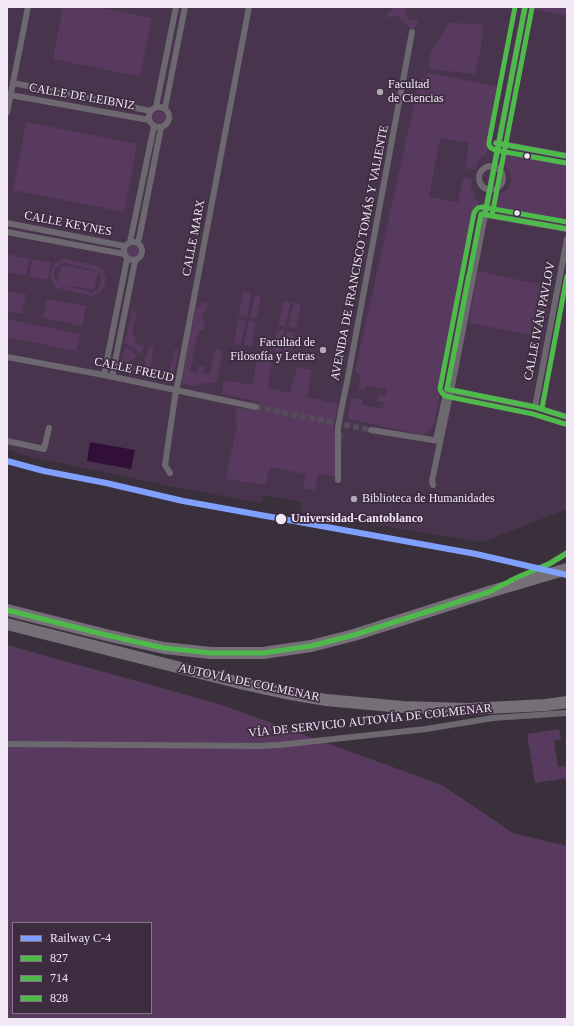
<!DOCTYPE html>
<html>
<head>
<meta charset="utf-8">
<style>
	body { margin:0 }
	#map { position:relative; width:574px; height:1026px; overflow:hidden; background:#3a303c; font-family:"Times New Roman",serif }
	canvas { display:block }
	.frame { position:absolute; inset:0; border:8px solid #f2e7f4; pointer-events:none }
	.legend { position:absolute; left:12px; top:922px; width:140px; height:92px; box-sizing:border-box; background:#3d2c40; border:1px solid #857788; margin:0; padding:5px 7px; list-style:none; font-size:12px; color:#f2e7f4 }
	.legend li { display:flex; align-items:center; gap:8px; height:20px }
	.legend b { width:20px; border:1px solid #857788 }
</style>
</head>
<body>
<div id="map">
<canvas width="574" height="1026"></canvas>
<div class="frame"></div>
<ul class="legend">
<li><b style="height:5px;background:#80a0ff"></b>Railway C-4</li>
<li><b style="height:5px;background:#4eba4b"></b>827</li>
<li><b style="height:5px;background:#4eba4b"></b>714</li>
<li><b style="height:5px;background:#4eba4b"></b>828</li>
</ul>
</div>
<script>
const context = document.querySelector('canvas').getContext('2d');
context.lineJoin = 'round';
function fill(path, color) { context.fillStyle = color; context.fill(path, 'evenodd'); }
const shape = rows => new Path2D(rows.map(r => 'M' + r).join(''));
function strokePath(path, color, width, dash) { context.strokeStyle = color; context.lineWidth = width; context.lineCap = dash ? 'butt' : 'round'; context.setLineDash(dash || []); context.stroke(path); }
function label(font, color, halo, rows, align = 'center') {
  context.font = font + ' "Times New Roman",serif'; context.lineWidth = 3.5; context.setLineDash([]); context.textBaseline = 'middle'; context.strokeStyle = halo; context.fillStyle = color; for (const [text, x, y, turn = 0] of rows) {
    context.save(); context.translate(x, y); context.rotate((+turn || 0) * Math.PI / 180); context.textAlign = isNaN(turn) ? turn : align; if (halo) context.strokeText(text, 0, 0); context.fillText(text, 0, 0); context.restore();
  }
}
const built = shape([
	[7,7,567,7,567,509,483,542,300,513,301,502,263,495,261,503,169,486,23,455,7,449]
]);
const green = shape([
	[63,7,96,7,152,18,140,77,53,59],
	[395,7,405,7,408,18,408,20,414,21,415,20,419,20,413,31,400,18,396,16,384,17],
	[530,7,567,7,567,16,530,9],
	[449,23,483,24,481,48,475,74,429,69,431,52],
	[429,73,501,87,486,156,482,156,478,161,475,170,465,168,469,143,440,138,429,197,458,202,463,177,473,179,471,184,471,189,475,193,474,199,479,201,434,424,424,435,348,419,351,397,362,400,362,405,383,409,384,402,377,401,378,395,385,396,387,389,366,385,364,390,358,389,361,374,355,372,419,82],
	'153 117a6 6 0 1 1 12 0a6 6 0 1 1-12 0Z',
	[26,122,137,144,124,212,13,190],
	[503,153,567,164,567,203,563,222,491,209,494,195,503,192,508,188,511,179,509,171,501,160],
	'127 252a6 6 0 1 1 12 0a6 6 0 1 1-12 0Z',
	[7,254,30,259,26,276,7,272],
	[64,258,97,266,103,270,106,277,105,285,101,291,96,294,91,296,57,288,54,286,51,279,51,271,55,263],
	[62,263,64,263,95,270,97,272,61,265,57,283,54,278,54,272,56,268],
	[98,272,101,278,101,284,98,289,92,292,58,284,94,290],
	[32,259,51,262,48,280,29,277],
	[478,271,551,287,548,311,542,337,469,323,477,273],
	[7,291,26,294,22,314,7,311],
	[243,292,251,294,247,318,239,316],
	[255,295,261,296,257,318,250,317],
	[47,299,86,306,82,326,43,318],
	[283,301,291,302,285,327,278,325],
	[201,302,208,304,207,311,204,311,202,321,205,322,204,331,200,330,198,337,197,337,190,371,197,373,198,366,205,367,204,374,210,375,215,349,223,351,216,383,204,383,197,386,184,384,181,381,196,306,200,307],
	[294,303,301,304,296,328,288,327],
	[132,310,137,312,132,335,136,336,135,343,144,345,142,353,140,354,135,348,126,344,125,343],
	[7,319,80,334,76,351,7,337],
	[238,319,246,320,241,345,234,343],
	[249,320,256,322,252,346,244,345],
	[277,329,285,330,280,352,273,351],
	[287,331,295,333,291,354,283,352],
	[148,346,154,347,149,373,156,375,158,368,163,369,162,375,168,377,175,349,179,350,173,378,170,383,149,377,144,359,147,355],
	[126,348,131,350,135,353,137,357,121,365,124,350],
	[257,359,272,362,267,388,290,393,297,367,312,370,307,397,338,404,333,431,344,434,335,477,319,473,315,490,303,488,306,474,270,467,265,485,226,479,237,425,235,416,237,408,257,410,259,402,222,394,224,380,252,385],
	[140,362,144,369,145,375,143,376,128,373,126,372,126,370],
	[7,645,219,704,442,785,513,833,567,846,567,1019,7,1019],
	[13,923,151,923,151,1013,13,1013],
	[559,729,561,739,554,741,558,767,567,766,567,778,535,783,527,734]
]);
const water = shape([
	[90,442,135,450,131,469,87,461]
]);
const streetTunnel = shape([
	[256,407,371,430]
]);
const street = shape([
	[13,83,151,111],
	[10,95,149,120],
	'149 117a10 10 0 1 1 20 0a10 10 0 1 1-20 0Z',
	[156,107,176,7],
	[165,108,185,7],
	[7,113,28,7],
	[496,143,567,156],
	'479 178a12 12 0 1 1 24 0a12 12 0 1 1-24 0Z',
	[482,214,567,229],
	[7,223,124,246],
	[7,232,124,254],
	'124 251a9 9 0 1 1 18 0a9 9 0 1 1-18 0Z',
	[130,242,154,126],
	[137,243,139,239,161,128],
	[7,357,104,375,256,407],
	[104,375,127,259],
	[112,377,135,261],
	[449,390,535,407,567,417],
	[535,407,567,239],
	[371,430,439,441],
	[436,440,449,380,469,275],
	[7,441,44,449,49,428],
	[170,473,165,465,176,390,178,382,249,7],
	[338,480,338,428,341,411,348,377,412,32],
	[433,485,432,481,437,457,453,381,525,7],
	[511,581,549,564,567,553],
	[7,744,259,746,279,745,426,729,493,718,567,713]
]);
const highway = shape([
	[7,610,106,635,164,648,211,653,263,653,311,646,354,635,489,592,567,569],
	[7,624,244,684,285,693,326,700,403,707,467,709,546,705,567,702]
]);
const bus1 = shape([
	[496,143,567,156],
	[485,214,525,7],
	[567,229,481,214,447,389,535,407,567,417],
	[7,610,106,635,164,648,211,653,263,653,311,646,354,635,489,592,518,577,549,564,567,553]
]);
const bus2 = shape([
	[492,215,532,8],
	[542,408,567,276],
	[565,424,533,414,445,396,442,393,440,389,474,213,476,210,478,208,482,207,567,222]
]);
const bus3 = shape([
	[515,7,489,142,489,145,491,148,495,150,566,163]
]);
const rail1 = shape([
	[7,461,44,471,106,483,183,501,476,554,567,575]
]);
const markers = [
	[380,92,4,"#b2a7b4"],
	[527,156,3.5,"#f2e7f4"],
	[517,213,3.5,"#f2e7f4"],
	[323,350,4,"#b2a7b4"],
	[354,499,4,"#b2a7b4"],
	[281,519,6,"#f2e7f4"]
];
const poiNames = [
	["Facultad",388,85],
	["de Ciencias",388,99],
	["Facultad de",315,343,"right"],
	["Filosofía y Letras",315,357,"right"],
	["Biblioteca de Humanidades",362,499]
];
const streetNames = [
	["CALLE DE LEIBNIZ",82,97,10],
	["CALLE KEYNES",68,224,11],
	["CALLE MARX",194,238,-79],
	["AVENIDA DE FRANCISCO TOMÁS Y VALIENTE",360,253,-79],
	["CALLE IVÁN PAVLOV",540,321,-79],
	["CALLE FREUD",134,370,12],
	["AUTOVÍA DE COLMENAR",249,683,12],
	["VÍA DE SERVICIO AUTOVÍA DE COLMENAR",370,721,-6]
];
const stopNames = [
	["Universidad-Cantoblanco",291,519]
];
fill(built, '#48344c');
fill(green, '#583a5f');
fill(water, '#310f38');
strokePath(streetTunnel, '#564b58', 6, [6, 3]);
strokePath(street, '#6d686f', 6);
strokePath(highway, '#766f78', 12);
strokePath(bus1, '#4eba4b', 5);
strokePath(bus2, '#4eba4b', 5);
strokePath(bus3, '#4eba4b', 5);
strokePath(rail1, '#80a0ff', 6);
for (const [x, y, r, color] of markers) { const dot = new Path2D(); dot.arc(x, y, r, 0, 2 * Math.PI); context.fillStyle = color; context.fill(dot); strokePath(dot, '#3d2c40', 1.5); }
label('12px', '#f2e7f4', '#3d2c40', poiNames, 'left');
label('12px', '#f2e7f4', '#3d2c40', streetNames);
label('bold 12px', '#f2e7f4', '#3d2c40', stopNames, 'left');
</script>
</body>
</html>
